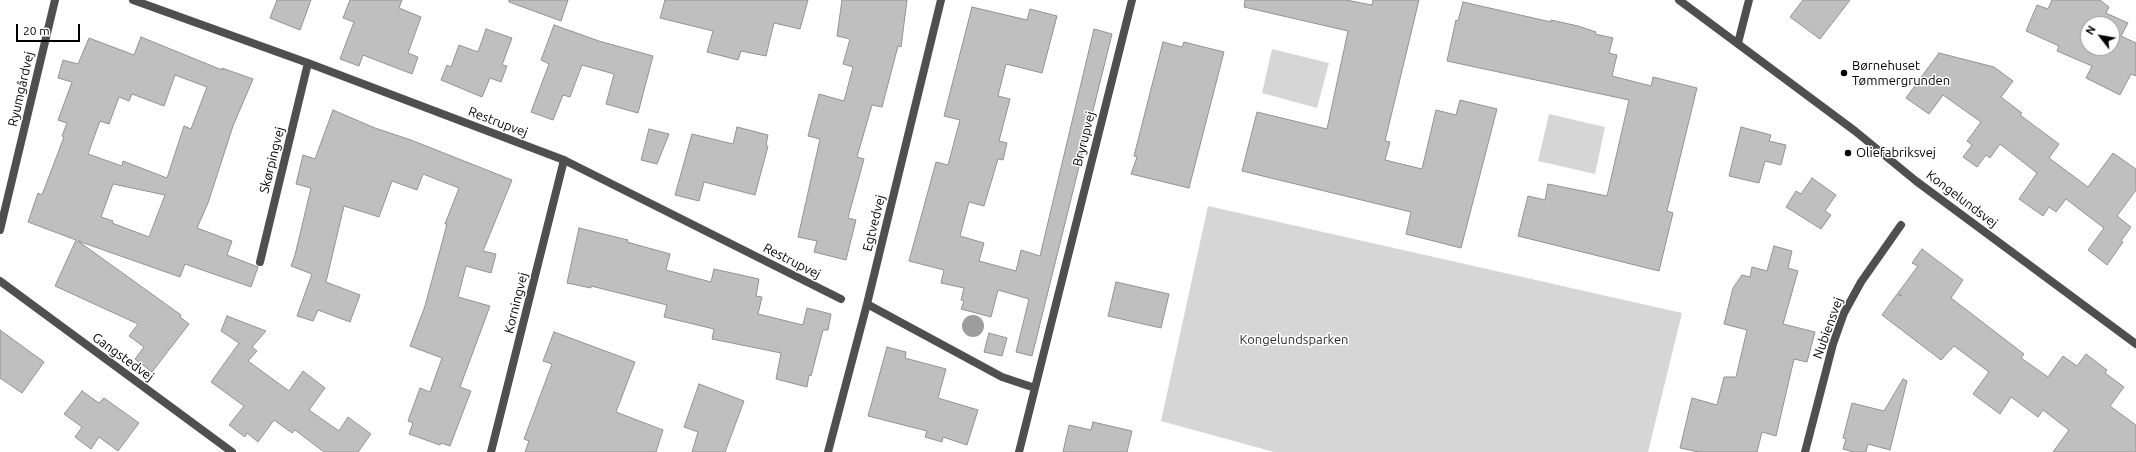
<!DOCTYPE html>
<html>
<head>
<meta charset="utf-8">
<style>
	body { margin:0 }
	#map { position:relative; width:2136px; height:452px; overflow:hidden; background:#fff; font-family:Ubuntu,sans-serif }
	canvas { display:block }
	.north { position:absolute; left:2080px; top:16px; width:40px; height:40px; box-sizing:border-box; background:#fff; border:1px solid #999; border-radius:50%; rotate:301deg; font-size:11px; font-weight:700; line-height:16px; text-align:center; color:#000 }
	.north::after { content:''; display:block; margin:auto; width:14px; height:18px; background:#000; clip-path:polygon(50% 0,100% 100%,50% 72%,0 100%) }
	.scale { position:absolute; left:16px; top:24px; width:64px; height:18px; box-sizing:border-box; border:2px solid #000; border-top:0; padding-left:5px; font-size:12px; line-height:14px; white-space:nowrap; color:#000; -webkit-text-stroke:3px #fff; paint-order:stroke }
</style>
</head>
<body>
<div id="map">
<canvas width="2136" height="452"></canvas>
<div class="north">N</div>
<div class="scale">20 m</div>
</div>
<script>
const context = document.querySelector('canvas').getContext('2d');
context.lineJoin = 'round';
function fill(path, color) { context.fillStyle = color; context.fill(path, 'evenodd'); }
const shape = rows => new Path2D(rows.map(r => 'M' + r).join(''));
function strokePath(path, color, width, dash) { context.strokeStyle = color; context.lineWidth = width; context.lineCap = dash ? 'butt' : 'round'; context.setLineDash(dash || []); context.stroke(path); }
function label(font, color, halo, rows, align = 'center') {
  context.font = font + ' Ubuntu,sans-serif'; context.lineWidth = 3; context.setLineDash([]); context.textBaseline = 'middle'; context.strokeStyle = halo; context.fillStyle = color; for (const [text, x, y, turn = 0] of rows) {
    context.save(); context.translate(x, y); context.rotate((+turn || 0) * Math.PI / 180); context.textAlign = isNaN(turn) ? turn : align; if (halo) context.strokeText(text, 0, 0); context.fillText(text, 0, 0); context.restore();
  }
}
const green = shape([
	[1272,49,1329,63,1317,108,1262,93],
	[1549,114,1605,127,1595,174,1538,161],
	[1208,206,1682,313,1648,452,1274,452,1161,421]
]);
const water = shape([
	'962 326a11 11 0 1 1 22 0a11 11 0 1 1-22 0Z'
]);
const building = shape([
	[277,0,311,0,300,30,270,18,277,0],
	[350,0,402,0,399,8,421,17,408,53,418,57,412,74,363,55,359,66,340,59,354,22,343,18,350,0],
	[509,0,568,0,561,21,509,2,509,0],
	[665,0,808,0,800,29,774,23,766,56,741,51,738,60,707,52,713,31,660,18,665,0],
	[842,0,907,0,901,47,898,46,882,107,872,105,857,157,864,159,848,218,856,220,846,260,814,252,817,241,798,237,820,139,808,136,819,94,844,101,853,67,843,64,850,39,837,36,842,0],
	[1245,0,1346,0,1372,5,1373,0,1419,0,1385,141,1390,142,1385,160,1422,169,1436,110,1456,115,1460,100,1497,109,1461,248,1406,234,1411,212,1242,171,1257,112,1327,129,1348,31,1244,7,1245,0],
	[1803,0,1850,0,1820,39,1790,17,1803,0],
	[2052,0,2100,0,2109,7,2106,13,2128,23,2121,36,2136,43,2136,76,2131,74,2120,95,2086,78,2092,66,2057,51,2059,46,2026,31,2037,5,2048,9,2052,0],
	[2088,24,2112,24,2112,48,2088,48,2088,24],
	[1463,2,1551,22,1551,20,1578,26,1596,32,1595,34,1613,38,1609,53,1617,55,1612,76,1651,86,1653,77,1697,88,1667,211,1673,213,1659,271,1518,236,1528,196,1545,200,1548,184,1607,196,1629,100,1447,61,1456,20,1458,21,1463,2],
	[972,7,1027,20,1030,9,1057,16,1042,73,1006,64,998,96,1010,99,999,141,1007,143,1003,160,998,159,984,206,969,202,960,236,984,243,979,261,1016,271,1021,250,1040,256,1094,29,1112,34,1032,356,1016,352,1029,299,998,290,991,317,961,309,964,301,961,300,964,288,941,283,944,270,909,261,936,162,948,165,960,120,944,116,972,7],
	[554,25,599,41,653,56,638,113,606,104,614,74,582,65,570,97,563,95,553,120,531,112,549,64,541,60,554,25],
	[486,29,512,38,502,65,507,66,501,82,490,78,482,97,441,80,447,65,451,67,459,45,478,52,486,29],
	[141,37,222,70,222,68,253,79,233,126,208,203,197,228,232,241,227,255,258,267,251,287,185,264,180,277,78,241,181,315,180,317,189,324,152,372,135,359,144,347,129,336,138,324,55,286,76,240,28,222,38,193,42,195,64,137,62,136,67,123,58,120,72,82,58,78,63,60,78,64,89,38,134,55,141,37],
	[175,75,207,87,191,129,184,126,167,178,123,161,122,166,88,154,100,121,109,124,119,97,129,101,132,94,164,106,175,75],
	[113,184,165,195,149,237,112,223,113,221,101,217,113,184],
	[1163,42,1182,47,1184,42,1224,52,1189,188,1131,174,1137,157,1134,156,1163,42],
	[1939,53,1994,67,2013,81,2001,97,2022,113,2020,115,2059,144,2049,158,2088,187,2113,153,2136,169,2136,190,2117,216,2131,227,2121,241,2123,242,2107,265,2088,250,2104,228,2066,199,2056,212,2049,207,2043,216,2019,199,2037,173,2000,144,1990,158,1986,155,1977,167,1963,157,1972,145,1967,141,1981,122,1943,95,1929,114,1906,98,1939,53],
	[333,110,375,128,411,140,512,180,483,251,496,254,491,273,466,266,458,297,490,306,460,387,471,391,450,446,441,443,440,445,409,434,413,423,408,421,420,388,430,392,442,358,410,346,425,306,447,224,445,224,459,188,423,174,417,190,392,181,379,217,344,206,326,282,360,295,350,322,318,310,313,321,297,316,312,274,291,266,295,255,311,188,296,184,303,155,315,159,333,110],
	[737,127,768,135,766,145,768,146,755,195,704,182,699,201,675,195,692,134,733,144,737,127],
	[1741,127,1771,135,1769,141,1786,145,1781,165,1765,161,1759,183,1729,176,1741,127],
	[649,129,669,134,657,164,641,160,649,129],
	[1812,178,1836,195,1825,211,1831,215,1821,229,1786,207,1796,191,1801,194,1812,178],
	[579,228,628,240,627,242,670,254,666,270,711,282,714,269,759,279,756,296,762,297,758,314,803,325,807,308,831,314,828,330,823,330,811,376,809,375,807,387,776,379,781,353,712,339,714,329,664,317,667,305,591,286,591,288,567,283,579,228],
	[1774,246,1792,251,1788,268,1798,271,1783,324,1815,332,1807,362,1794,359,1776,436,1762,432,1757,452,1699,452,1680,448,1692,398,1717,405,1724,377,1736,377,1747,330,1724,324,1733,288,1742,275,1750,277,1752,267,1767,271,1774,246],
	[1922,249,1963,280,1951,298,2024,354,2021,358,2048,377,2063,356,2077,366,2086,354,2107,370,2105,373,2124,387,2110,406,2136,425,2136,452,2053,452,2069,430,2043,410,2038,417,2011,397,2000,414,1973,394,1989,372,1954,346,1941,360,1882,315,1897,294,1902,296,1898,293,1918,266,1912,263,1922,249],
	[1116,282,1169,294,1161,328,1108,316,1116,282],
	[227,316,266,331,252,347,257,351,248,361,289,391,303,371,325,388,309,410,339,431,348,417,371,434,358,452,324,452,295,430,292,433,274,420,258,442,247,433,245,437,229,425,244,406,211,382,239,343,221,331,227,316],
	[0,330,44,362,22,393,0,378,0,330],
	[554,332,635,362,616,412,663,430,656,452,525,452,529,441,524,439,552,364,543,361,554,332],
	[989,333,1007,338,1002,356,984,352,989,333],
	[887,347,906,352,905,358,946,369,938,398,978,410,967,445,943,437,942,442,925,437,927,431,868,416,887,347],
	[1903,379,1907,381,1890,450,1868,444,1866,452,1853,452,1843,449,1846,439,1843,438,1852,403,1884,411,1903,379],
	[699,384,744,401,725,452,692,452,698,432,684,427,699,384],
	[82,391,99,403,104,398,139,423,118,451,99,437,91,449,75,437,82,427,64,414,82,391],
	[1093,422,1132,431,1127,452,1063,452,1069,425,1091,430,1093,422]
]);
const minor = shape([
	[133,0,308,63,564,160,841,299],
	[0,230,55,0],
	[260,262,308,63],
	[0,281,232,452],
	[867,304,1002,377,1035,388,1132,0],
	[491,452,564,160],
	[828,452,867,304,941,0],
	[1019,452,1035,388],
	[1805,452,1833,344,1844,313,1861,282,1901,225]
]);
const tertiary = shape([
	[1679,0,1855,131,1916,181,2136,344],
	[1738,43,1749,0]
]);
const markers = [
	[1844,73,4,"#000"],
	[1848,153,4,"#000"]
];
const poiNames = [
	["Børnehuset",1852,66],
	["Tømmergrunden",1852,81],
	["Oliefabriksvej",1856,153]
];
const streetNames = [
	["Ryumgårdvej",21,89,-77],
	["Restrupvej",498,122,21],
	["Bryrupvej",1084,139,-76],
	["Skørpingvej",272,160,-76],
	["Kongelundsvej",1962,199,37],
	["Egtvedvej",874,223,-76],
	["Restrupvej",792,261,27],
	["Korningvej",516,303,-76],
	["Nubiensvej",1828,328,-70],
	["Gangstedvej",123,357,36]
];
const parkNames = [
	["Kongelundsparken",1294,340]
];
fill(green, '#d6d6d6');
fill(water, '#9d9d9d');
fill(building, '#bfbfbf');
strokePath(building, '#939393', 1);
strokePath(minor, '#4f4f4f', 8);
strokePath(tertiary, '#4f4f4f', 8);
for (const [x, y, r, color] of markers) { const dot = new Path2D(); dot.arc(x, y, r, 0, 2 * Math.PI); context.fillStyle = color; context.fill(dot); strokePath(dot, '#fff', 1.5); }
label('13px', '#000', '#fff', poiNames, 'left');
label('13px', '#000', '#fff', streetNames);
label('13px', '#2d2d2d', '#fff', parkNames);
</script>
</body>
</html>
